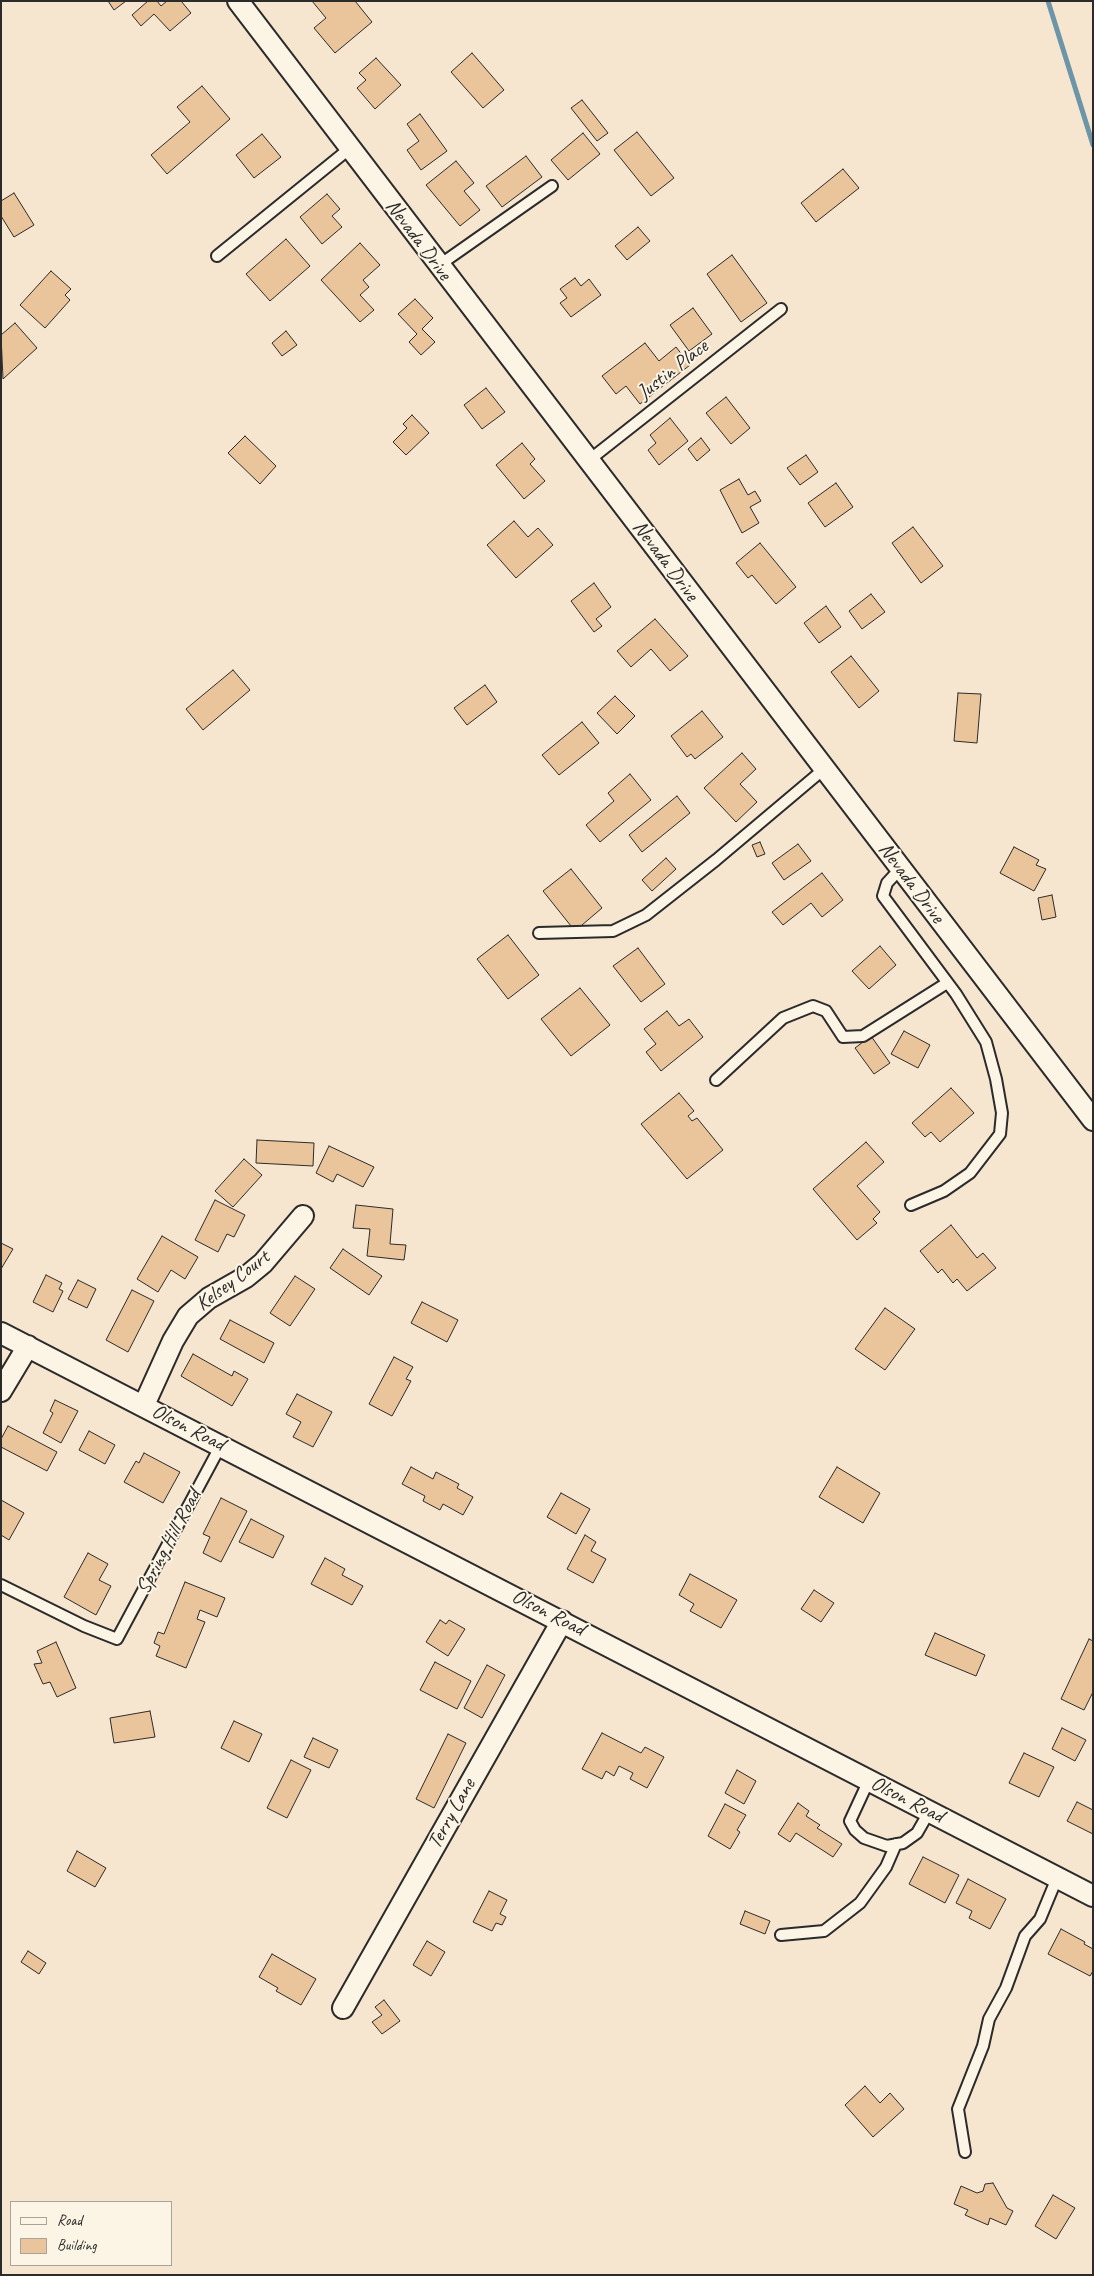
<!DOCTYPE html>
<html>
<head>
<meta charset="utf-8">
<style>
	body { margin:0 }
	#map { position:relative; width:1094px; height:2276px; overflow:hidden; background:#f7e6cf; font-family:Caveat,sans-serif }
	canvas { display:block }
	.frame { position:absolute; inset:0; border:2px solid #2b2b2b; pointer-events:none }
	.legend { position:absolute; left:10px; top:2201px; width:162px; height:65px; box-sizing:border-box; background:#fcf5e5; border:1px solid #a8a49b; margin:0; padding:6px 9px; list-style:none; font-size:15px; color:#2b2b2b }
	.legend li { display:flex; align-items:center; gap:10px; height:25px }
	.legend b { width:25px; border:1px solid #a8a49b }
</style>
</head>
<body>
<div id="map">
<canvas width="1094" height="2276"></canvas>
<div class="frame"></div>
<ul class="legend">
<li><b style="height:6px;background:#fcf5e5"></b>Road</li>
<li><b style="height:14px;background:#eac49b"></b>Building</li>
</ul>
</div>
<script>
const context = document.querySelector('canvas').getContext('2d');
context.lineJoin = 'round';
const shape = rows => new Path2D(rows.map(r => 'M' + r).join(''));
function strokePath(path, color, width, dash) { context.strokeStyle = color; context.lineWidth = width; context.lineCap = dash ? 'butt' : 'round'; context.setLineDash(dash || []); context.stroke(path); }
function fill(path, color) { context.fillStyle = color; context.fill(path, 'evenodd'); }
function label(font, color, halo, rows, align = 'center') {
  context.font = font + ' Caveat,sans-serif'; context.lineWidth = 4; context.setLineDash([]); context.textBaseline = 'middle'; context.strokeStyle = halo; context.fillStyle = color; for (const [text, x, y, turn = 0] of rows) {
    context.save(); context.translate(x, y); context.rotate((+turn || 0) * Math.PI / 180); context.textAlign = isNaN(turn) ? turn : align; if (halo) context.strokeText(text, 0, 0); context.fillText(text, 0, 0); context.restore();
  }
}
const stream = shape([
	[1048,1,1093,145]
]);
const building = shape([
	[108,1,126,1,114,10,108,1],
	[148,1,157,1,161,6,167,1,181,1,191,13,170,31,154,14,141,26,132,15,148,1],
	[312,1,355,1,372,22,335,53,314,28,326,18,312,1],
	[472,53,504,90,483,108,451,72,472,53],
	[376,58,401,85,375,109,357,88,366,80,359,73,376,58],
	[202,86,230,119,167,174,151,155,190,122,177,107,202,86],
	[582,100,608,133,597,141,571,108,582,100],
	[420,114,447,151,421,170,407,150,419,141,407,124,420,114],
	[637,132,674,178,651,196,614,150,637,132],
	[583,133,600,154,568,180,551,160,583,133],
	[262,134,281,157,254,178,236,155,262,134],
	[526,156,542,177,502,207,486,186,526,156],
	[456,161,474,183,464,191,480,210,460,226,426,185,456,161],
	[843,169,859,188,816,222,801,203,843,169],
	[14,193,34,225,14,237,1,216,1,201,14,193],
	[327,194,340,209,332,216,342,227,322,244,300,217,327,194],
	[638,227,650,241,627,260,615,246,638,227],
	[286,239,310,266,270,301,246,274,286,239],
	[360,243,380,265,363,280,369,287,360,295,374,310,360,322,321,280,360,243],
	[732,255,767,303,741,322,707,274,732,255],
	[51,271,71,289,65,295,70,300,45,328,20,305,51,271],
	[575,278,581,286,589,279,601,295,571,317,560,303,567,298,560,289,575,278],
	[415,299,433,318,422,329,435,342,421,355,409,342,417,334,398,314,415,299],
	[693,308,712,334,689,351,670,325,693,308],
	[15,323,37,348,3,379,1,335,15,323],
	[286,331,297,345,282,356,272,343,286,331],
	[645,343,659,361,676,347,690,365,640,404,626,386,616,394,602,376,645,343],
	[486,388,505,412,482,429,464,405,486,388],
	[726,397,750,428,731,444,706,413,726,397],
	[412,415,429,433,406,455,393,442,407,428,403,424,412,415],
	[670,418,688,441,659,465,648,450,656,443,650,435,670,418],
	[245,436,276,466,260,484,228,453,245,436],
	[701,438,710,450,697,461,688,449,701,438],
	[522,443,535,459,530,464,545,481,524,499,496,465,522,443],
	[806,455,818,472,800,485,787,468,806,455],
	[739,479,748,495,755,491,761,501,750,507,759,523,742,533,720,490,739,479],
	[836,483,853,507,825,527,808,503,836,483],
	[514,521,528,537,538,528,553,545,516,578,487,545,514,521],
	[913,527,943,566,921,583,892,543,913,527],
	[760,543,796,587,776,604,752,575,748,578,736,563,760,543],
	[594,583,611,607,596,619,602,626,594,632,571,601,594,583],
	[871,594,885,612,862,629,849,611,871,594],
	[826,606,841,627,819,643,804,623,826,606],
	[655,619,688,656,670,671,651,649,631,667,617,651,655,619],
	[851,656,879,691,859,708,831,672,851,656],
	[233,670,250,690,203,730,186,709,233,670],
	[485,685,497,702,467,725,454,708,485,685],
	[958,693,981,694,977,743,954,741,958,693],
	[615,696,635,716,617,734,597,713,615,696],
	[702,711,723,737,695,759,691,754,687,757,671,736,702,711],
	[582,722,599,743,559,775,542,755,582,722],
	[742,753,756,769,740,784,757,802,736,822,704,788,742,753],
	[630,774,651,800,600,842,586,825,614,801,608,793,630,774],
	[677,796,690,813,642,852,629,835,677,796],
	[760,842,765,854,757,857,752,845,760,842],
	[798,844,811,861,784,880,772,863,798,844],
	[1014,847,1039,860,1036,865,1046,869,1034,891,1000,873,1014,847],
	[666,858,676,869,652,891,642,880,666,858],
	[571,869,602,908,575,931,543,891,571,869],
	[822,873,843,900,822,917,811,903,783,925,772,912,822,873],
	[1052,895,1056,917,1042,920,1038,898,1052,895],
	[508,935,539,975,508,999,477,959,508,935],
	[880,946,896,965,869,989,852,971,880,946],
	[638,948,665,984,641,1002,613,966,638,948],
	[580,988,610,1025,571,1056,541,1019,580,988],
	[667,1011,679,1026,689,1019,703,1037,661,1071,646,1052,656,1044,644,1029,667,1011],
	[904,1031,930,1045,918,1068,891,1054,904,1031],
	[871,1036,890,1063,874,1074,855,1048,871,1036],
	[951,1088,974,1113,940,1142,931,1132,925,1137,912,1123,951,1088],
	[679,1093,694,1111,688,1116,692,1121,697,1118,723,1150,687,1179,641,1124,679,1093],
	[257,1140,314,1143,313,1166,256,1163,257,1140],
	[866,1142,884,1162,857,1186,880,1212,873,1219,877,1223,857,1240,813,1189,866,1142],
	[329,1146,374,1167,363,1187,337,1174,333,1182,316,1173,329,1146],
	[244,1159,262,1175,233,1207,215,1191,244,1159],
	[215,1200,245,1215,234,1237,227,1234,218,1252,195,1240,215,1200],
	[356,1205,393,1209,390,1244,406,1245,404,1260,367,1256,370,1229,353,1228,356,1205],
	[951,1225,977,1258,983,1253,996,1268,967,1291,957,1279,953,1283,942,1269,938,1273,920,1251,951,1225],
	[162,1236,198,1257,185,1279,171,1270,158,1292,137,1279,162,1236],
	[1,1243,13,1249,1,1269,1,1243],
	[343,1249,382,1276,369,1295,330,1268,343,1249],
	[46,1275,62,1283,59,1289,63,1291,53,1312,33,1302,46,1275],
	[295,1276,315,1289,290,1326,270,1313,295,1276],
	[78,1280,96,1289,87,1308,68,1299,78,1280],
	[132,1290,154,1301,128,1352,106,1340,132,1290],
	[422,1302,458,1320,447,1342,411,1323,422,1302],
	[885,1308,915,1329,885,1370,855,1349,885,1308],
	[230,1320,274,1343,264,1363,220,1339,230,1320],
	[193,1354,232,1376,234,1371,248,1379,232,1406,181,1376,193,1354],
	[394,1357,413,1367,406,1379,411,1381,392,1416,369,1404,394,1357],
	[297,1394,332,1412,313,1447,293,1437,301,1422,286,1414,297,1394],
	[55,1400,78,1411,61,1443,43,1433,53,1413,50,1411,55,1400],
	[8,1426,57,1452,47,1471,1,1447,1,1439,8,1426],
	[89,1431,115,1445,105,1464,79,1450,89,1431],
	[144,1453,180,1472,163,1503,124,1482,136,1461,139,1463,144,1453],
	[411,1467,433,1479,436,1472,459,1484,457,1488,473,1497,463,1515,443,1504,440,1510,423,1501,425,1496,402,1484,411,1467],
	[837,1467,880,1493,863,1523,819,1497,837,1467],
	[561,1493,590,1509,576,1534,547,1517,561,1493],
	[221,1498,247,1511,221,1562,203,1553,210,1537,203,1534,221,1498],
	[1,1500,24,1513,9,1540,1,1535,1,1500],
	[251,1519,284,1536,273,1558,239,1542,251,1519],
	[585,1535,596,1542,591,1551,606,1559,593,1583,567,1569,585,1535],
	[88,1553,108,1564,99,1580,111,1586,96,1615,64,1597,88,1553],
	[325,1558,345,1569,342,1575,363,1586,352,1605,311,1584,325,1558],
	[690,1574,737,1600,721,1628,690,1611,694,1604,679,1595,690,1574],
	[185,1582,225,1598,217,1617,200,1610,197,1619,205,1622,186,1668,156,1656,160,1646,154,1643,158,1632,164,1634,185,1582],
	[814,1590,834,1603,821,1622,801,1609,814,1590],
	[440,1620,446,1624,449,1620,465,1629,448,1656,426,1642,440,1620],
	[935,1633,985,1655,976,1676,925,1655,935,1633],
	[1089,1639,1093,1641,1093,1692,1084,1710,1061,1699,1089,1639],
	[56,1642,76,1688,57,1697,50,1682,43,1684,34,1664,42,1663,37,1651,56,1642],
	[435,1662,471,1681,457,1709,420,1690,435,1662],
	[487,1665,505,1675,482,1718,464,1708,487,1665],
	[150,1711,155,1737,114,1743,110,1718,150,1711],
	[234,1721,262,1734,249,1762,221,1748,234,1721],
	[1062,1728,1086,1740,1075,1761,1052,1749,1062,1728],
	[602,1733,641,1753,645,1747,664,1757,647,1788,630,1779,633,1773,619,1766,614,1776,606,1771,602,1779,582,1769,602,1733],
	[448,1734,466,1743,434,1808,416,1799,448,1734],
	[313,1738,338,1750,329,1768,304,1757,313,1738],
	[1024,1753,1054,1767,1039,1797,1009,1783,1024,1753],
	[291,1760,311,1770,287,1818,267,1808,291,1760],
	[737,1770,756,1781,744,1804,725,1793,737,1770],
	[1077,1802,1093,1810,1093,1834,1067,1821,1077,1802],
	[798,1803,809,1811,806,1816,820,1825,817,1828,842,1844,833,1857,796,1833,790,1842,778,1834,798,1803],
	[725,1804,746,1815,737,1830,740,1832,730,1849,708,1836,725,1804],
	[77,1851,106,1868,95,1887,67,1871,77,1851],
	[923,1857,959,1875,945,1903,909,1884,923,1857],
	[968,1879,1006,1899,990,1929,969,1918,972,1911,956,1903,968,1879],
	[489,1891,507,1900,500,1914,506,1917,502,1925,496,1923,492,1931,473,1922,489,1891],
	[745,1911,770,1921,765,1934,740,1924,745,1911],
	[1061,1929,1085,1942,1084,1944,1093,1949,1093,1971,1090,1976,1048,1954,1061,1929],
	[427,1941,445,1952,431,1976,413,1965,427,1941],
	[28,1951,46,1963,39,1974,21,1962,28,1951],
	[272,1954,316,1979,301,2005,276,1991,278,1988,259,1977,272,1954],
	[384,2000,400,2021,382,2034,372,2022,382,2015,375,2007,384,2000],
	[865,2086,880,2103,890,2093,904,2109,873,2137,845,2105,865,2086],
	[993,2183,1007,2208,1013,2211,1006,2225,990,2218,988,2225,965,2215,968,2210,954,2204,961,2186,977,2193,983,2191,985,2184,993,2183],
	[1053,2195,1075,2208,1056,2239,1035,2226,1053,2195]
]);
const service = shape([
	[217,256,349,149],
	[438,266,552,186],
	[588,461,781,309],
	[900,869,887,883,883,896,956,994,986,1042,996,1079,1002,1113,1000,1134,970,1173,944,1191,911,1205],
	[539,933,613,931,646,915,716,860,824,769],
	[716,1080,783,1018,813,1006,826,1011,843,1037,863,1036,947,983],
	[1,1585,84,1626,117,1639,221,1445],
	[869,1780,850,1821,855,1830,864,1838,887,1846,903,1843,917,1833,929,1812],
	[781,1935,824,1931,860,1903,886,1867,896,1844],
	[965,2152,958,2109,983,2046,989,2019,1006,1988,1025,1936,1040,1919,1057,1878]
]);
const minor = shape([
	[238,1,1093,1120],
	[1,1333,1093,1896],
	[1,1391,28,1346],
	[144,1405,173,1341,188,1316,209,1298,246,1277,263,1263,303,1216],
	[343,2008,562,1621]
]);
const streetNames = [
	["Nevada Drive",418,240,53],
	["Justin Place",673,370,-38],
	["Nevada Drive",665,561,53],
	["Nevada Drive",911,883,53],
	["Kelsey Court",233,1281,-37],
	["Olson Road",188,1428,27],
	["Spring Hill Road",169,1542,-62],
	["Olson Road",548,1613,27],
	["Olson Road",907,1800,27],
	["Terry Lane",452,1814,-61]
];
strokePath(stream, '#6c95a7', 5);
fill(building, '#eac49b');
strokePath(building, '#2b2b2b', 1);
strokePath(service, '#2b2b2b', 14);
strokePath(minor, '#2b2b2b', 24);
strokePath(service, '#fcf5e5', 10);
strokePath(minor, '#fcf5e5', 20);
label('21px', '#2b2b2b', '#fcf5e5', streetNames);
</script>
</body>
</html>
